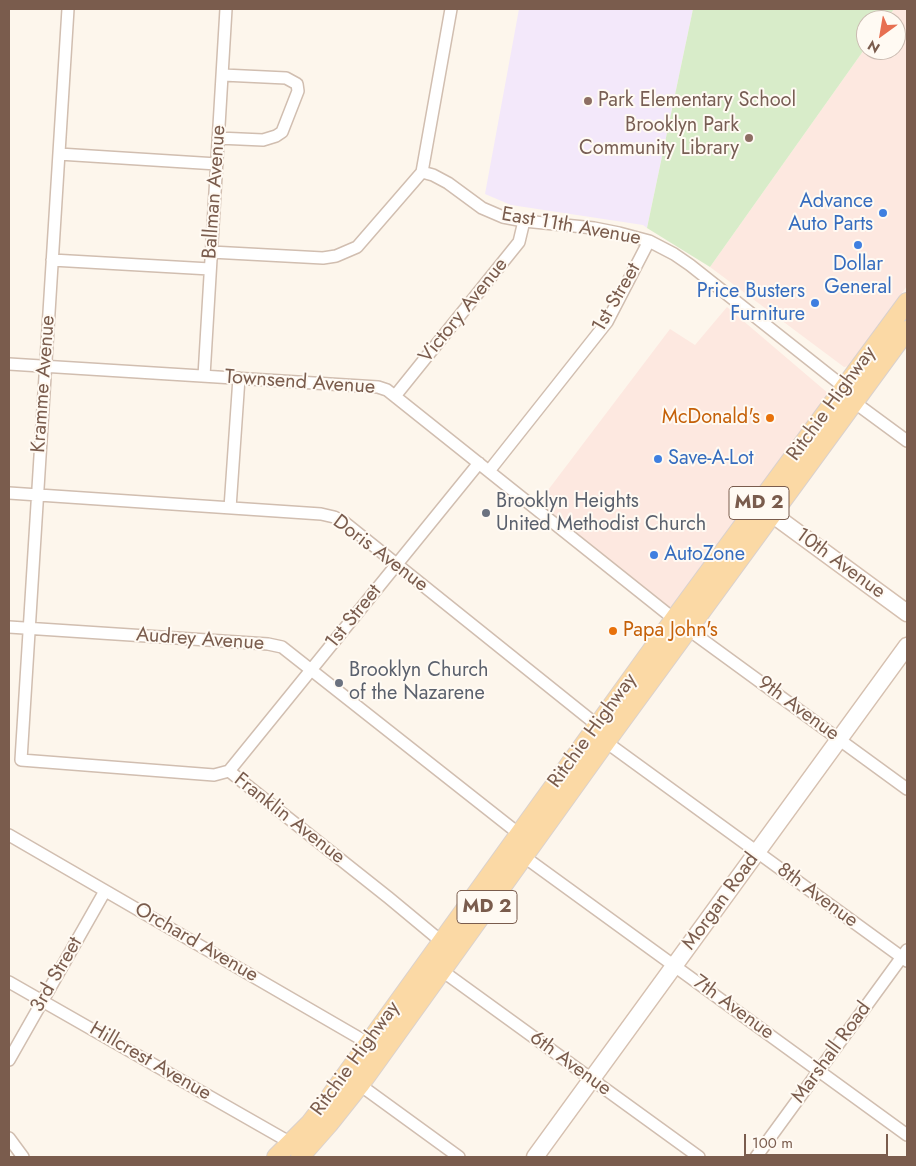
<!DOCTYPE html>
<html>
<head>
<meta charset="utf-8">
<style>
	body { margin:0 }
	#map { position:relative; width:916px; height:1166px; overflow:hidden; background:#fdf6ec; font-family:Jost,sans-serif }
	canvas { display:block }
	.frame { position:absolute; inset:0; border:10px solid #7a5c4d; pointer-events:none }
	.north { position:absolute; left:856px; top:10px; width:50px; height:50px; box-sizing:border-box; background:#fffaf3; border:1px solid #cabbb1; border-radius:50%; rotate:212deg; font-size:14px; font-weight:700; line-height:20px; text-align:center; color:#7a5c4d }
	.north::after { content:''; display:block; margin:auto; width:18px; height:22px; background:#e76f51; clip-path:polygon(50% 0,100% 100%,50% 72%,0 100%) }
	.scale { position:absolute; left:744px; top:1134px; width:144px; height:22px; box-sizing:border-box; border:2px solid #7a5c4d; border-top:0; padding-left:6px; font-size:15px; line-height:18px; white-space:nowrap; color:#7a5c4d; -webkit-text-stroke:4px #fffaf3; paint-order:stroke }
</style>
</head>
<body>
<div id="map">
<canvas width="916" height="1166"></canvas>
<div class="frame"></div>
<div class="north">N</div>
<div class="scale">100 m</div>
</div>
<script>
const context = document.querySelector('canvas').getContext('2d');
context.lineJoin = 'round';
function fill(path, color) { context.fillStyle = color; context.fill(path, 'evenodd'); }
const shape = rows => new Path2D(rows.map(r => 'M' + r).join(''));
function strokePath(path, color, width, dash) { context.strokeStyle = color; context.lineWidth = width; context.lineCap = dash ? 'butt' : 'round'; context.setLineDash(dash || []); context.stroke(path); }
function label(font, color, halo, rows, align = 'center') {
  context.font = font + ' Jost,sans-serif'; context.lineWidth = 4; context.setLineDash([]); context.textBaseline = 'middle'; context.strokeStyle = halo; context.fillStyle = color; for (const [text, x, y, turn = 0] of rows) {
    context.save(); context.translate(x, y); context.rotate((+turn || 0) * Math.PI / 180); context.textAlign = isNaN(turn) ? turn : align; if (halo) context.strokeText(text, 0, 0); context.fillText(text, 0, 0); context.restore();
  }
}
const commercial = shape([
	[894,9,907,9,907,286,849,366,844,367,710,267,866,47,866,50,896,50,896,20,886,20],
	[727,307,829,394,671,610,539,502,670,329,695,345]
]);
const education = shape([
	[519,9,693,9,647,228,643,225,511,205,485,194]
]);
const green = shape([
	[693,9,894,9,886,20,866,20,866,47,710,267,647,228]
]);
const street = shape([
	[68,9,21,760,214,775,229,771,389,898,442,942],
	[218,138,263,140,276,136,282,132,298,91,297,84,286,78,223,75],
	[59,154,217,164],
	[422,172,433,175,448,183,482,208,503,217,524,221,594,228,619,233,649,241,674,254,690,265,844,387,854,402,907,441],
	[211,252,323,258,336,256,357,247,422,172,451,9],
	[52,260,210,269],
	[9,364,378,387,387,390,674,619,907,789],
	[204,376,226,9],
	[395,396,519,242,524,221],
	[489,471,607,322,649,241],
	[9,493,321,514,334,517,344,522,597,725,606,742,907,961],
	[230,508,239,378],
	[9,627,268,644,282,647,523,837],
	[229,771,479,463],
	[9,835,373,1046],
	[519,853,907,1135],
	[441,970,699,1157],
	[9,982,291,1143],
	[9,1060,105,891],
	[360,1085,459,1157],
	[9,1138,23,1157],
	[756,1157,907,950]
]);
const secondary = shape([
	[772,514,907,613],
	[535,1157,907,646]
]);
const primary = shape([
	[276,1157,310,1123,326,1102,674,619,907,302],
	[300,1157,329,1124,360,1085,606,742,907,330]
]);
const markers = [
	[588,101,5,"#8d6e63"],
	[749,138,5,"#8d6e63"],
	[883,213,5,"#3f7fe0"],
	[858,245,5,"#3f7fe0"],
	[815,303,5,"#3f7fe0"],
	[770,418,5,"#e8710a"],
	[658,459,5,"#3f7fe0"],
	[486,513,5,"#6b7280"],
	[654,555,5,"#3f7fe0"],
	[613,631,5,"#e8710a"],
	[339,683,5,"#6b7280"]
];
const shields = [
	[759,503,60],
	[487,907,60]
];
const shieldNames = [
	["MD 2",759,503],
	["MD 2",487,907]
];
const educationNames = [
	["Park Elementary School",598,101],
	["Brooklyn Park",739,126,"right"],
	["Community Library",739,149,"right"]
];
const streetNames = [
	["Ballman Avenue",215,192,-86],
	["East 11th Avenue",571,227,10],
	["1st Street",617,298,-60],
	["Victory Avenue",464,311,-51],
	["Townsend Avenue",300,383,4],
	["Kramme Avenue",44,384,-86],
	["Ritchie Highway",832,404,-54],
	["Doris Avenue",380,554,37],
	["10th Avenue",840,564,36],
	["1st Street",354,617,-51],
	["Audrey Avenue",200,640,4],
	["9th Avenue",798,709,36],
	["Ritchie Highway",593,731,-54],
	["Franklin Avenue",289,819,38],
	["8th Avenue",817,896,36],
	["Morgan Road",721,902,-54],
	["Orchard Avenue",196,943,30],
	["3rd Street",57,975,-60],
	["7th Avenue",733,1008,36],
	["Marshall Road",832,1053,-54],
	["Ritchie Highway",356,1059,-54],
	["Hillcrest Avenue",150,1062,30],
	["6th Avenue",570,1064,36]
];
const shopNames = [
	["Advance",873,202],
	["Auto Parts",873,225],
	["Dollar",858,265,"center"],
	["General",858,288,"center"],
	["Price Busters",805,292],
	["Furniture",805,315],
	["Save-A-Lot",668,459,"left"],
	["AutoZone",664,555,"left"]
];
const foodNames = [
	["McDonald's",760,418],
	["Papa John's",623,631,"left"]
];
const worshipNames = [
	["Brooklyn Heights",496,502],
	["United Methodist Church",496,525],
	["Brooklyn Church",349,671],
	["of the Nazarene",349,694]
];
fill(commercial, '#fde8e0');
fill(education, '#f3e8fa');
fill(green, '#d8ecc9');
strokePath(street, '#d1beb0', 14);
strokePath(secondary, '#d6c0b0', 19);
strokePath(primary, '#dad1cd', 20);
strokePath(street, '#fff', 11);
strokePath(secondary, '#fff', 16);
strokePath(primary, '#fbd9a5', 18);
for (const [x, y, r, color] of markers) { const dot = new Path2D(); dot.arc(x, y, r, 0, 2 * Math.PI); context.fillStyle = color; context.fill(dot); strokePath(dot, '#fffaf3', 2); }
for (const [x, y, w] of shields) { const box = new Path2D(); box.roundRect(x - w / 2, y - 16.5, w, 33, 4); context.fillStyle = '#fffaf3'; context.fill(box); strokePath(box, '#7a5c4d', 1); }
label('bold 19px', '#7a5c4d', null, shieldNames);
label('20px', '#785e54', '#fffaf3', educationNames, 'left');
label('20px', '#7a5c4d', '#fffaf3', streetNames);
label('20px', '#366cbe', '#fffaf3', shopNames, 'right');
label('20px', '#c56008', '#fffaf3', foodNames, 'right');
label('20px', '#5b616d', '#fffaf3', worshipNames, 'left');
</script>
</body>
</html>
